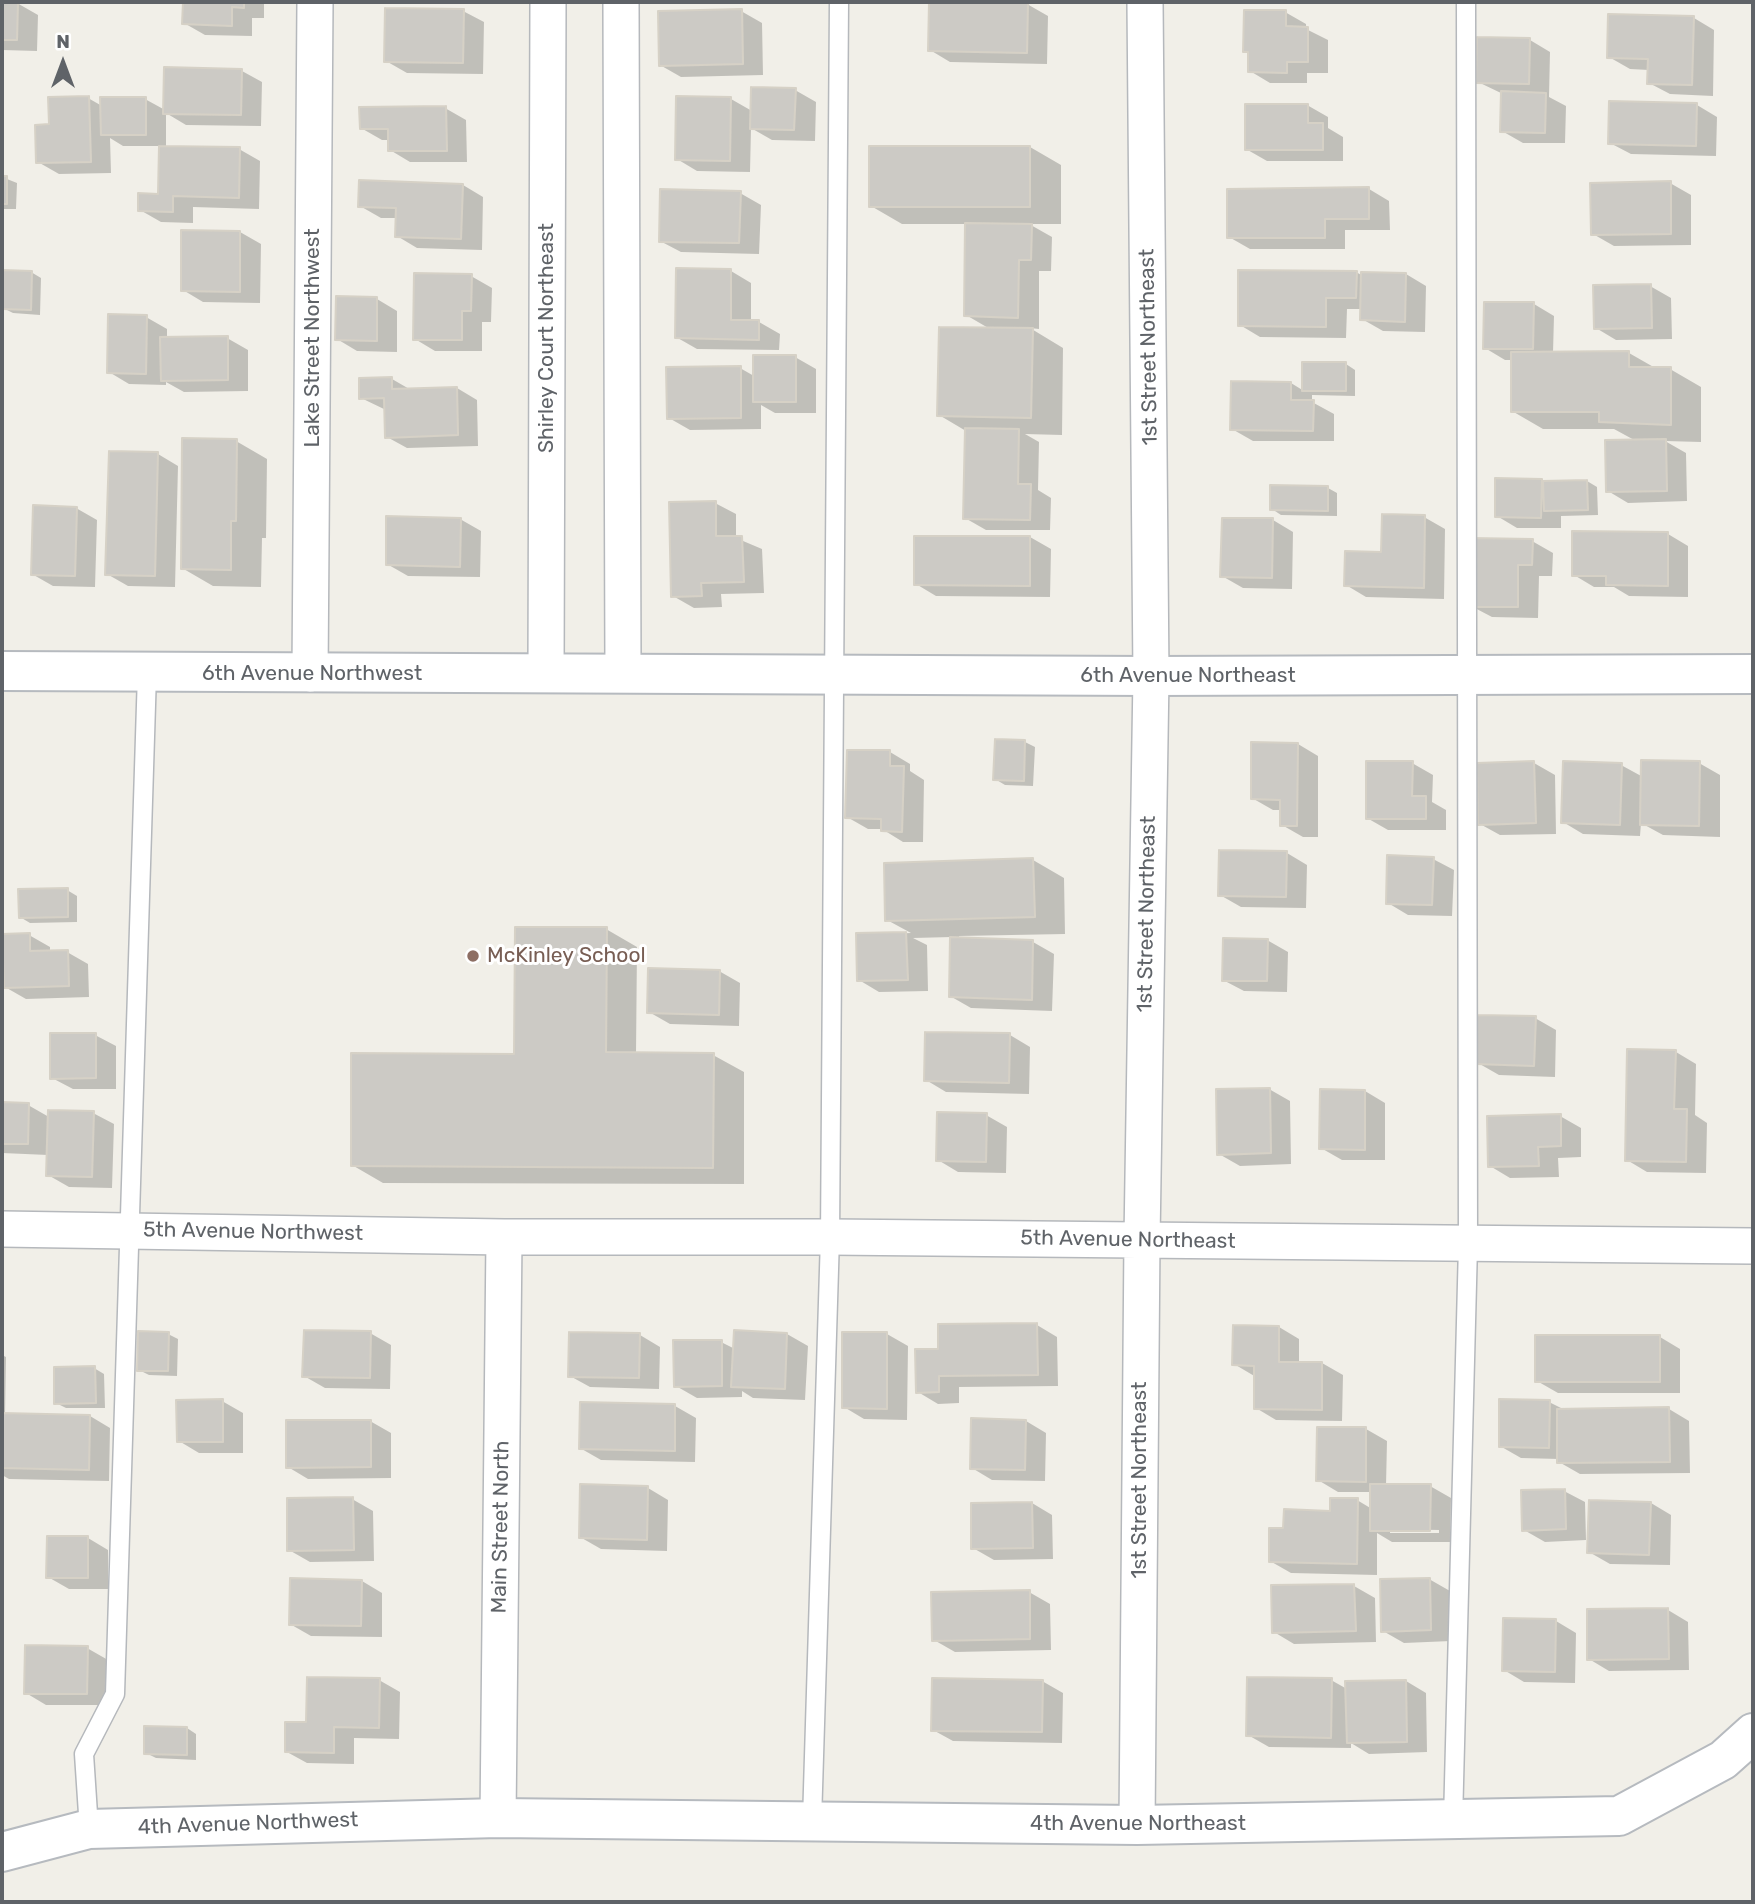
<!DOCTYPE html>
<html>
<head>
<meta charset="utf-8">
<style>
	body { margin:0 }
	#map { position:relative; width:1755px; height:1904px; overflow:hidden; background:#f1efe8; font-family:Rubik,sans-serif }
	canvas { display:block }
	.frame { position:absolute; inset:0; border:4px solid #5f6368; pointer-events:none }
	.north { position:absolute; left:28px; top:28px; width:70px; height:70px; -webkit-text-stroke:5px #fff; paint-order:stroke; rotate:0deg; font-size:19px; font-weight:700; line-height:28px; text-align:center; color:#5f6368 }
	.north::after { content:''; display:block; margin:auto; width:24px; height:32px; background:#5f6368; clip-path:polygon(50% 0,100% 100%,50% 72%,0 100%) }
</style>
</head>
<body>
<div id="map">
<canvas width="1755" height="1904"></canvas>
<div class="frame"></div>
<div class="north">N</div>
</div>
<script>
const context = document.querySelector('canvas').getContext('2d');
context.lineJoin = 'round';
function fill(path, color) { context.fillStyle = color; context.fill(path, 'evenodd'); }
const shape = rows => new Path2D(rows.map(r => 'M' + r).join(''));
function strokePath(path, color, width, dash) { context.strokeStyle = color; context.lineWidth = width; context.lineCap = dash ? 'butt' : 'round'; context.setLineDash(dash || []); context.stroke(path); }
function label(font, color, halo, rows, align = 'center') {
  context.font = font + ' Rubik,sans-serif'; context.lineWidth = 6; context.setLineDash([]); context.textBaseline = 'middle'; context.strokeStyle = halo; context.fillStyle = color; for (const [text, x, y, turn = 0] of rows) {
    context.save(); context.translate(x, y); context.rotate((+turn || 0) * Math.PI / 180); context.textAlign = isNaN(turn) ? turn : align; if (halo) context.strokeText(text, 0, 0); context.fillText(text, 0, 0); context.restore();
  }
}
const shadow = shape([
	[184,2,264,2,264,18,252,18,252,36,205,35,184,23],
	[931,2,1027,4,1048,16,1047,64,950,62,930,50],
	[2,3,17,3,38,15,37,51,2,50],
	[463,11,484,22,483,74,407,73,386,61],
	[741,11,762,23,763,75,681,77,660,65],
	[1285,12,1306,24,1306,29,1328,40,1328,73,1307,73,1307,83,1270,83,1250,71,1250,54,1245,51],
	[1694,18,1714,30,1713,96,1670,94,1649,83,1649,70,1630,69,1609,57],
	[1530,40,1550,52,1549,97,1566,106,1565,143,1523,143,1502,131,1503,94,1478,82],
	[242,71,262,82,261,126,186,125,166,113,166,148,239,149,260,161,259,209,193,207,193,223,161,222,140,210,160,196,160,146,123,146,110,138,111,173,59,174,38,162,51,126,88,98,102,106,145,99,165,110],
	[795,90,816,102,815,141,772,140,751,128,750,172,697,171,677,159,678,98,731,99,752,111],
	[1307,105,1328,117,1328,128,1343,137,1343,161,1267,161,1246,149],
	[1697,105,1717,117,1716,156,1631,154,1610,143],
	[445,108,466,120,467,162,410,162,390,150,390,140,382,140,361,128],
	[1030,147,1061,165,1061,224,1029,224,1052,237,1051,271,1039,271,1039,329,1030,328,1063,348,1062,435,1025,434,1039,442,1038,490,1051,498,1050,530,986,530,965,518,966,431,939,415,990,329,966,315,967,224,902,224,871,206],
	[2,177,17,183,16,209,2,209],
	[1670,183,1691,195,1691,245,1614,246,1593,234],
	[463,185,483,197,482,250,417,248,397,236,397,218,381,218,360,206],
	[1369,189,1389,201,1390,230,1345,230,1345,249,1250,249,1229,237],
	[740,193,761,205,759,254,681,252,660,241],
	[240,232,261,244,260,303,203,302,183,290],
	[731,271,751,283,751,322,759,322,780,334,779,350,697,349,676,337],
	[31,272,41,278,40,315,13,313,3,308],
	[1356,272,1363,276,1406,274,1426,286,1425,332,1383,331,1362,319,1362,309,1347,309,1346,338,1260,337,1240,325],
	[471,276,492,288,491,322,482,322,482,351,435,351,415,339],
	[1650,286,1671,298,1672,339,1616,340,1596,328],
	[377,299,397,311,397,352,357,351,337,339],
	[1534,304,1554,316,1553,353,1629,353,1657,369,1670,369,1701,387,1701,442,1665,441,1686,453,1687,501,1628,503,1608,491,1636,441,1614,429,1543,429,1512,411,1512,360,1505,360,1485,348],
	[146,317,167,329,167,339,227,338,248,350,248,391,184,392,166,382,166,385,129,384,109,372],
	[795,357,816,369,816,413,775,413,761,405,761,429,690,430,669,418,740,368,754,376],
	[1346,364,1355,370,1355,396,1312,395,1312,402,1334,414,1334,441,1253,441,1232,429,1291,383,1304,391],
	[361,379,392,379,411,390,457,388,477,400,478,446,407,448,387,437,386,410,361,398],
	[236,441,267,459,266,538,262,538,261,587,213,586,182,568],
	[158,454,178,466,175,587,128,586,107,574],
	[1541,481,1587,481,1597,487,1598,515,1561,516,1561,528,1517,528,1497,516],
	[1328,488,1337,493,1337,516,1281,515,1272,509],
	[715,503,736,514,736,538,762,549,764,593,721,594,722,607,694,608,673,596],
	[76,508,97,520,95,587,53,586,32,574],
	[1424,517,1445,529,1444,599,1366,597,1346,585],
	[460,519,481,531,480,577,408,576,387,564],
	[1273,520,1293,532,1292,589,1243,588,1222,576],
	[1668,534,1688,546,1688,597,1629,596,1614,587,1594,587,1574,575],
	[1030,537,1051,549,1050,597,936,596,916,584],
	[1532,541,1553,553,1552,576,1539,576,1538,618,1492,617,1471,606],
	[1025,742,1035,747,1033,786,1005,785,995,779],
	[1298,744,1318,756,1318,837,1303,837,1282,825,1282,810,1273,810,1252,798],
	[890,752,910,764,910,771,924,780,923,842,903,842,882,829,868,829,847,817],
	[1412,763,1433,775,1432,802,1446,810,1446,830,1388,830,1367,818],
	[1534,763,1555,775,1556,834,1500,835,1480,824],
	[1699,763,1720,775,1720,837,1663,835,1641,823,1640,836,1583,834,1563,822,1621,765,1643,777],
	[1287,853,1307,865,1306,908,1241,907,1220,895],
	[1433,859,1454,870,1452,916,1408,915,1388,903],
	[1033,860,1064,878,1065,934,959,936,959,939,1033,942,1054,954,1052,1011,971,1008,950,996,952,937,913,938,927,945,928,991,879,992,859,980,857,935,911,933,887,920],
	[67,890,77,896,77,922,30,923,20,917],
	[606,929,637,947,636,1054,713,1055,744,1072,744,1184,383,1183,352,1165,516,1056],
	[29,935,50,947,50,952,67,952,88,964,89,997,26,999,5,987],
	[1267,940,1288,952,1287,992,1244,991,1223,980],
	[719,971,740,983,739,1026,670,1024,649,1012],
	[1535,1018,1556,1030,1555,1077,1499,1075,1478,1063],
	[95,1035,116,1046,116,1089,73,1089,52,1078],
	[1010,1035,1030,1047,1029,1094,946,1092,926,1080],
	[1676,1052,1696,1064,1695,1115,1707,1123,1706,1173,1647,1172,1627,1160],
	[1269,1089,1290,1101,1291,1164,1240,1166,1219,1154],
	[1365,1091,1385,1103,1385,1160,1342,1160,1321,1148],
	[2,1104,28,1105,49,1117,93,1113,114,1124,112,1188,69,1187,48,1175,48,1155,2,1153],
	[986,1115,1007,1127,1006,1173,958,1172,938,1160],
	[1560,1116,1581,1128,1581,1157,1558,1158,1559,1177,1510,1178,1490,1166],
	[1037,1325,1057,1337,1058,1386,959,1387,959,1403,938,1404,918,1392,940,1351],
	[1279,1327,1299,1339,1299,1363,1322,1363,1343,1375,1342,1421,1276,1420,1256,1408,1256,1377,1234,1364],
	[735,1332,787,1334,808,1346,805,1400,753,1398,742,1391,742,1397,697,1398,676,1386,721,1342,735,1349],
	[370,1333,391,1345,390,1389,325,1388,304,1376],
	[168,1334,178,1339,177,1376,149,1375,139,1370],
	[887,1334,908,1346,907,1420,864,1419,844,1407],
	[640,1335,660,1347,659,1389,590,1387,570,1376],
	[1660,1337,1680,1349,1680,1393,1558,1393,1537,1381],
	[2,1355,6,1357,5,1415,90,1416,110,1428,109,1481,9,1479,2,1475],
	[94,1368,104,1374,105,1408,66,1408,56,1403],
	[222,1401,243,1413,243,1453,199,1453,179,1441],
	[1549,1402,1565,1410,1669,1409,1689,1421,1690,1473,1580,1474,1559,1462,1559,1459,1521,1458,1500,1446],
	[675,1406,696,1418,695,1462,601,1460,580,1448],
	[370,1421,391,1433,391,1478,308,1479,288,1467],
	[1026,1421,1046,1433,1045,1481,992,1480,972,1468],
	[1366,1429,1387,1441,1386,1486,1430,1486,1451,1498,1450,1542,1392,1542,1377,1533,1377,1575,1291,1573,1270,1561,1285,1530,1357,1500,1372,1509,1372,1492,1338,1492,1318,1480],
	[1390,1529,1439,1530,1439,1533,1390,1533],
	[648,1488,668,1500,667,1551,601,1549,580,1537],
	[1564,1491,1585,1502,1586,1540,1545,1542,1524,1530],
	[352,1499,373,1511,374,1561,310,1562,289,1550],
	[1032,1503,1052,1515,1053,1559,994,1560,973,1548],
	[1651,1503,1671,1515,1670,1565,1610,1564,1589,1552],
	[88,1538,108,1550,108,1589,69,1589,48,1577],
	[1429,1579,1450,1591,1451,1641,1404,1643,1383,1631],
	[362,1581,382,1593,382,1637,311,1636,290,1624],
	[1354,1586,1375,1598,1376,1642,1294,1644,1274,1632],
	[1029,1592,1050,1604,1051,1650,955,1652,934,1640],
	[1668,1610,1688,1622,1689,1670,1609,1671,1589,1659],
	[1556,1621,1576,1633,1575,1683,1524,1682,1504,1670],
	[87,1648,108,1660,107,1705,46,1705,26,1693],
	[379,1680,400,1692,399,1739,354,1738,354,1764,307,1763,287,1752,308,1724],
	[1331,1680,1347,1689,1406,1681,1426,1693,1427,1752,1369,1754,1351,1743,1351,1748,1269,1747,1248,1735],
	[1042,1681,1063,1693,1062,1743,953,1741,933,1730],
	[187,1728,196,1734,196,1760,156,1758,146,1753]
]);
const building = shape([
	[2,2,18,2,17,40,2,40,2,2],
	[183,2,244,2,244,8,232,7,232,26,182,24,183,2],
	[929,2,1028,2,1027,53,928,51,929,2],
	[385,8,464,9,463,63,384,62,385,8],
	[742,9,743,64,659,66,658,11,742,9],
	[1244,10,1286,10,1286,26,1308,27,1308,62,1287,62,1287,73,1248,72,1248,52,1243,52,1244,10],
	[1608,14,1694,16,1692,85,1647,84,1648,59,1607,58,1608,14],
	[1477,37,1530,38,1529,84,1476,83,1477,37],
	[164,67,242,69,241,115,163,114,164,67],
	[751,87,796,88,794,130,750,129,751,87],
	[1501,91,1546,93,1545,133,1500,132,1501,91],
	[89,96,91,162,36,163,35,125,49,124,48,97,89,96],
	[676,96,731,97,730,161,675,160,676,96],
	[100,97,146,97,146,135,101,135,100,97],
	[1609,101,1697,103,1696,146,1608,144,1609,101],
	[1245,104,1308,104,1308,123,1323,123,1323,150,1245,150,1245,104],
	[446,106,447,151,388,151,388,129,360,129,359,107,446,106],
	[159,146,240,147,239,198,173,196,173,212,138,211,138,193,158,194,159,146],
	[869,146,1030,146,1030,207,869,207,869,146],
	[2,176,7,176,7,204,2,204,2,176],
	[359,180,463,184,461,239,395,237,396,208,358,207,359,180],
	[1671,181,1671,234,1591,235,1590,183,1671,181],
	[1369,187,1369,219,1325,219,1325,238,1227,238,1227,189,1369,187],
	[660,189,741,191,739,243,659,242,660,189],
	[965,223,1032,224,1031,260,1019,260,1018,318,964,316,965,223],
	[181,230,240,231,240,292,181,291,181,230],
	[676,268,731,269,731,320,759,320,759,340,675,338,676,268],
	[2,270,32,271,31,310,2,309,2,270],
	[1238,270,1357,271,1356,298,1326,298,1326,327,1238,326,1238,270],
	[1361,272,1406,273,1405,322,1360,320,1361,272],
	[414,273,472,274,471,311,462,311,462,340,413,340,414,273],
	[1651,284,1652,328,1594,329,1593,285,1651,284],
	[336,296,377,297,377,341,335,340,336,296],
	[1484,302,1534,302,1533,349,1483,349,1484,302],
	[108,314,147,315,146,374,107,373,108,314],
	[939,327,1033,328,1031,418,937,416,939,327],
	[228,336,228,380,161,381,160,337,228,336],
	[1629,351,1629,367,1671,367,1671,425,1599,422,1599,412,1511,412,1511,352,1629,351],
	[753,355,796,355,796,402,753,402,753,355],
	[1302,362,1346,362,1346,391,1302,391,1302,362],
	[741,366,741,418,667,419,666,367,741,366],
	[392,377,392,389,457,387,458,435,385,438,384,398,359,399,359,378,392,377],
	[1231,381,1291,382,1291,400,1314,400,1313,431,1230,430,1231,381],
	[965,428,1019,429,1018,484,1031,484,1030,520,963,519,965,428],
	[182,438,237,439,236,521,231,521,231,570,181,569,182,438],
	[1666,439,1667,491,1606,492,1605,440,1666,439],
	[109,451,158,452,155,576,105,575,109,451],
	[1495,478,1542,479,1541,518,1495,517,1495,478],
	[1587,480,1588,510,1544,511,1543,481,1587,480],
	[1270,485,1328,486,1328,511,1270,510,1270,485],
	[716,501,716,536,742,536,744,582,701,583,702,596,671,597,669,502,716,501],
	[33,505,77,507,75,576,31,575,33,505],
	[1382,514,1425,515,1424,588,1344,586,1345,551,1381,552,1382,514],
	[386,516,461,518,460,567,386,565,386,516],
	[1222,518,1273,518,1272,578,1220,577,1222,518],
	[1572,531,1668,532,1668,586,1606,585,1606,576,1572,576,1572,531],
	[914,536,1030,536,1030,586,914,585,914,536],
	[1470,538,1533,539,1532,565,1518,565,1518,607,1469,607,1470,538],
	[995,739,1025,740,1024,781,993,780,995,739],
	[1251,742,1298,743,1297,826,1280,826,1280,800,1251,799,1251,742],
	[847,750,890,750,890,766,904,766,902,832,881,831,881,819,845,818,847,750],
	[1641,760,1700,761,1699,826,1640,825,1641,760],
	[1366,761,1413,761,1412,796,1426,796,1426,819,1366,819,1366,761],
	[1534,761,1536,823,1478,825,1477,763,1534,761],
	[1563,761,1622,763,1620,825,1561,823,1563,761],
	[1219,850,1287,851,1286,897,1218,896,1219,850],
	[1387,855,1434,857,1432,905,1386,904,1387,855],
	[1033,858,1035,917,885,921,884,863,1033,858],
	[68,888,68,917,19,918,18,889,68,888],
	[515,927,607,927,606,1052,714,1053,713,1168,351,1166,351,1053,514,1054,515,927],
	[906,932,908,980,857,981,856,933,906,932],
	[30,933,30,951,68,950,69,986,4,988,2,934,30,933],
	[950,937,1033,940,1032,1000,949,997,950,937],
	[1223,938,1268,939,1267,981,1222,981,1223,938],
	[648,968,720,970,719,1015,647,1013,648,968],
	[1477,1015,1536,1016,1534,1066,1476,1064,1477,1015],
	[925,1032,1010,1033,1009,1083,924,1081,925,1032],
	[50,1033,96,1033,96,1078,50,1079,50,1033],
	[1627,1049,1676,1050,1674,1109,1687,1109,1686,1162,1625,1161,1627,1049],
	[1270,1088,1271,1153,1217,1155,1216,1089,1270,1088],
	[1320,1089,1365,1090,1365,1150,1319,1149,1320,1089],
	[2,1102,29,1103,28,1144,2,1144,2,1102],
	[48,1110,94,1111,92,1177,46,1176,48,1110],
	[937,1112,987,1113,986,1162,936,1161,937,1112],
	[1561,1114,1561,1146,1538,1147,1539,1166,1488,1167,1487,1116,1561,1114],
	[1037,1323,1038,1375,939,1376,939,1392,916,1393,915,1349,938,1349,938,1324,1037,1323],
	[1233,1325,1279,1326,1279,1362,1322,1362,1322,1410,1254,1409,1254,1366,1232,1365,1233,1325],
	[304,1330,371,1331,370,1378,302,1377,304,1330],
	[734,1330,787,1333,785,1389,731,1387,734,1330],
	[138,1331,169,1332,168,1371,137,1371,138,1331],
	[569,1332,640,1333,639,1378,568,1377,569,1332],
	[842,1332,887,1332,887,1409,842,1408,842,1332],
	[1535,1335,1660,1335,1660,1382,1535,1382,1535,1335],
	[673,1340,722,1340,722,1386,674,1387,673,1340],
	[95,1366,96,1403,54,1404,54,1367,95,1366],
	[223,1399,223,1442,177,1442,176,1400,223,1399],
	[1499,1399,1550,1400,1549,1448,1499,1447,1499,1399],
	[580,1402,675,1404,675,1451,579,1449,580,1402],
	[1669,1407,1670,1462,1557,1463,1557,1409,1669,1407],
	[2,1413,90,1415,89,1470,2,1468,2,1413],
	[971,1418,1026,1420,1025,1470,970,1469,971,1418],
	[286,1420,371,1420,371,1467,286,1468,286,1420],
	[1317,1427,1366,1427,1366,1482,1316,1481,1317,1427],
	[580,1484,648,1486,647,1540,579,1538,580,1484],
	[1370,1484,1431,1484,1430,1531,1370,1531,1370,1484],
	[1565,1489,1566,1529,1522,1531,1521,1490,1565,1489],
	[353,1497,354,1550,287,1551,287,1498,353,1497],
	[1330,1498,1358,1498,1357,1564,1269,1562,1269,1528,1283,1528,1284,1509,1330,1511,1330,1498],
	[1589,1500,1651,1502,1649,1555,1587,1553,1589,1500],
	[1032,1502,1033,1548,971,1549,971,1503,1032,1502],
	[47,1536,88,1536,88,1578,46,1578,47,1536],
	[290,1578,362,1580,361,1626,289,1625,290,1578],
	[1430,1578,1431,1630,1381,1632,1380,1579,1430,1578],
	[1354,1584,1356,1631,1272,1633,1271,1585,1354,1584],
	[1030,1590,1030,1639,932,1641,931,1592,1030,1590],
	[1668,1608,1669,1659,1587,1660,1587,1609,1668,1608],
	[1503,1618,1556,1619,1555,1672,1502,1671,1503,1618],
	[25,1645,88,1646,87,1694,24,1694,25,1645],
	[307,1677,380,1678,379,1728,334,1727,334,1753,285,1752,285,1722,306,1722,307,1677],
	[1247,1677,1332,1678,1331,1738,1246,1736,1247,1677],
	[932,1678,1043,1680,1042,1732,931,1731,932,1678],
	[1406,1680,1407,1742,1347,1743,1345,1681,1406,1680],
	[144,1726,187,1727,187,1755,144,1754,144,1726]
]);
const lane = shape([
	[812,1821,830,1237,839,2],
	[1453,1821,1468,1245,1466,2],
	[89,1829,84,1754,115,1694,147,673]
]);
const street = shape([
	[621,2,623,674],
	[310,674,315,2],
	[546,674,548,2],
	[2,1229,504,1237,830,1237,1753,1246],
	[498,1818,504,1237],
	[1137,1825,1142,1239,1151,676,1145,2]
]);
const secondary = shape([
	[2,671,1151,676,1753,674],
	[2,1852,89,1829,498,1818,1137,1825,1619,1816,1723,1760,1753,1733]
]);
const markers = [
	[473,956,7,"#8d6e63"]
];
const streetNames = [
	["Lake Street Northwest",313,338,-90],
	["Shirley Court Northeast",547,338,-90],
	["1st Street Northeast",1149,347,-91],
	["6th Avenue Northwest",312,674],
	["6th Avenue Northeast",1188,676],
	["1st Street Northeast",1147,914,-89],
	["5th Avenue Northwest",253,1232,1],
	["5th Avenue Northeast",1128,1240,1],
	["1st Street Northeast",1140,1480,-90],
	["Main Street North",501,1527,-89],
	["4th Avenue Northwest",248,1824,-2],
	["4th Avenue Northeast",1138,1824]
];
const educationNames = [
	["McKinley School",487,956]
];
fill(shadow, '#0003');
fill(building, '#cccac5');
strokePath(building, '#d6d1c6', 2);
strokePath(lane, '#b5b8bc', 21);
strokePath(street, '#b5b8bc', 38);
strokePath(secondary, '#b6babf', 42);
strokePath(lane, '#fff', 18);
strokePath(street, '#fff', 35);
strokePath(secondary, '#fff', 38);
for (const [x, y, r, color] of markers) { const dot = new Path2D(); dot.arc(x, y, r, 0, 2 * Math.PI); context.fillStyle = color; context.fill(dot); strokePath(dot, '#fff', 2.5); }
label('21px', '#5f6368', '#fff', streetNames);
label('21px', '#785e54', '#fff', educationNames, 'left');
</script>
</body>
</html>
